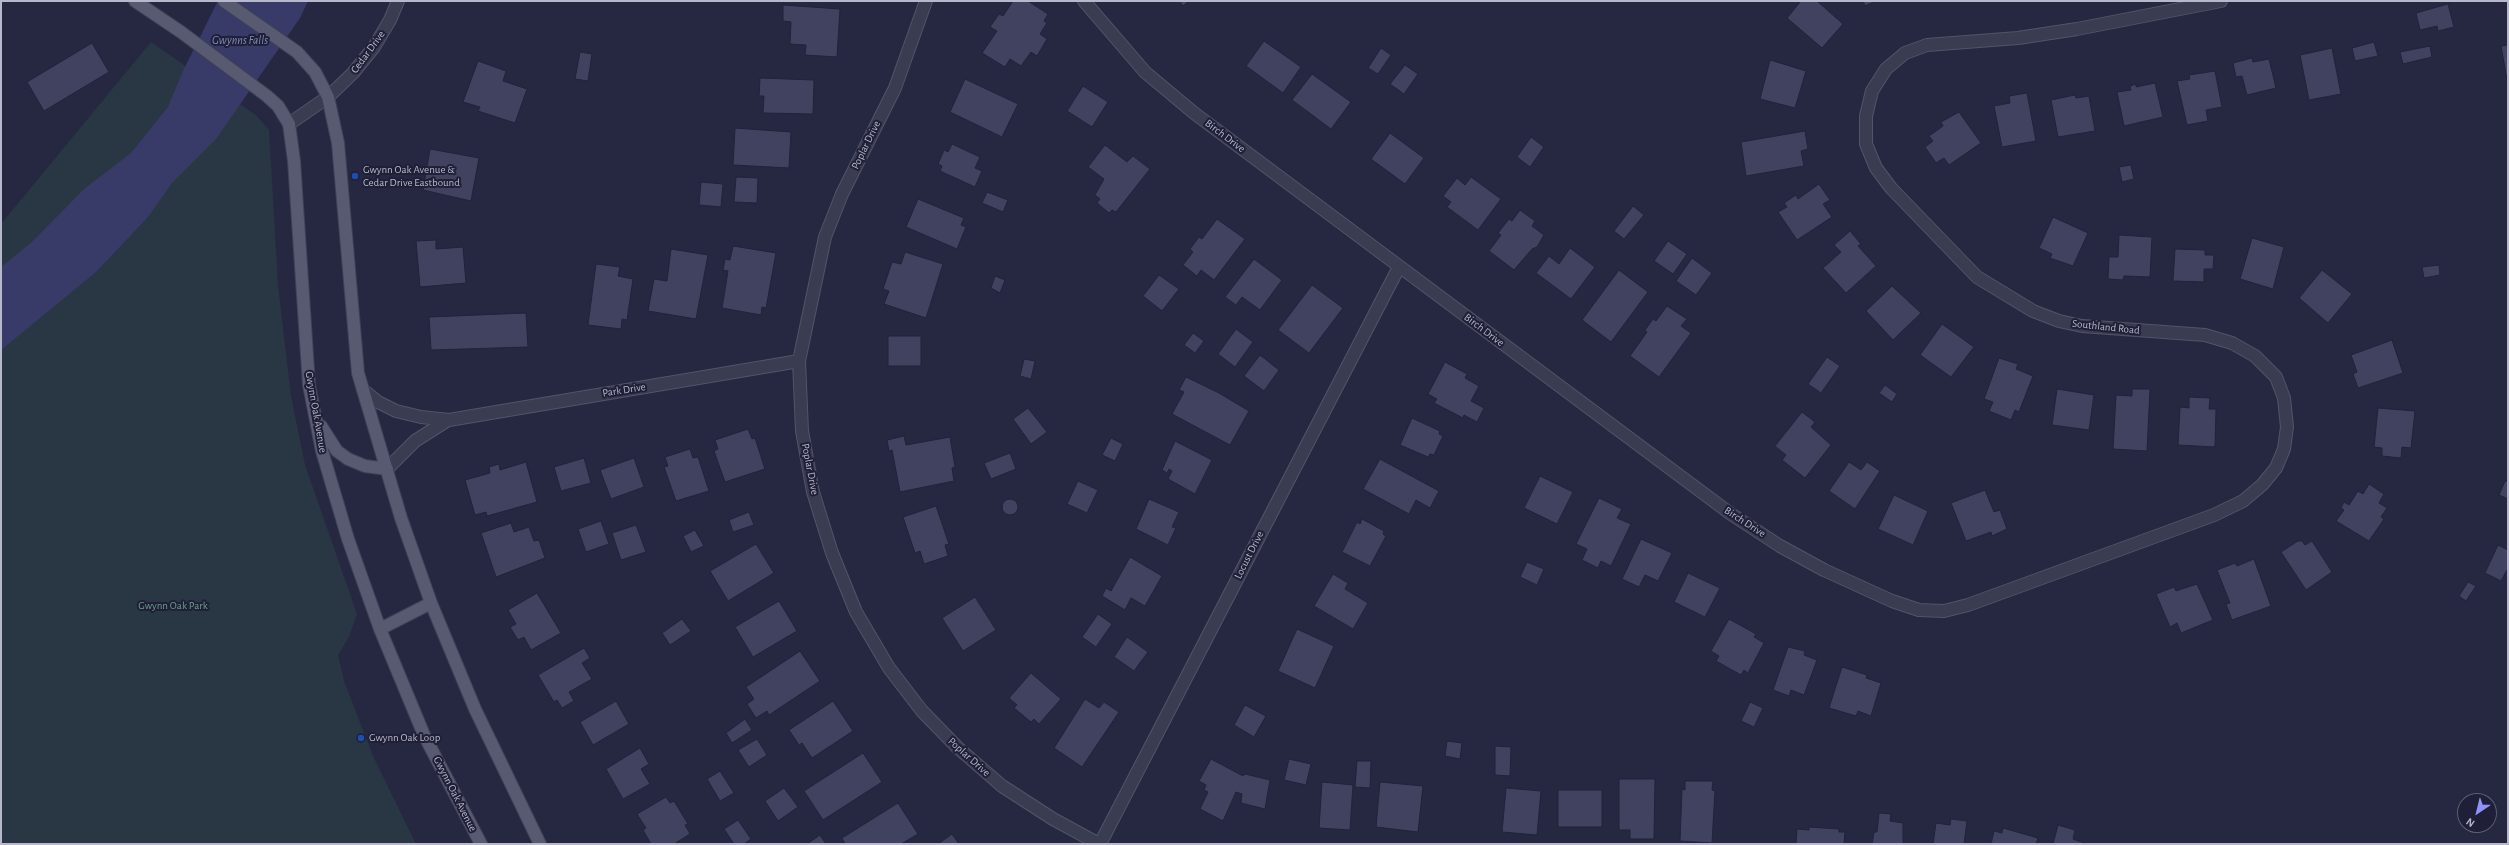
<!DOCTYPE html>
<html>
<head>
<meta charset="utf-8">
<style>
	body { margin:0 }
	#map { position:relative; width:2509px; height:845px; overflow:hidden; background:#262842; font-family:"Alegreya Sans",sans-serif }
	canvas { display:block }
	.frame { position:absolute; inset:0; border:2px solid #b7b8cc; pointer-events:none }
	.north { position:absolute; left:2457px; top:793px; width:40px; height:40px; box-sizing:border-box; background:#1f2037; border:1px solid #5c5d73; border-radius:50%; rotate:215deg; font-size:11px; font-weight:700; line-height:16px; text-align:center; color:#b7b8cc }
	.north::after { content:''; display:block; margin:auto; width:14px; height:18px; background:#8e92fa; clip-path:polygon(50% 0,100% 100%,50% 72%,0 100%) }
</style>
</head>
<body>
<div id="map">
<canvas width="2509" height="845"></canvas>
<div class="frame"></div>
<div class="north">N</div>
</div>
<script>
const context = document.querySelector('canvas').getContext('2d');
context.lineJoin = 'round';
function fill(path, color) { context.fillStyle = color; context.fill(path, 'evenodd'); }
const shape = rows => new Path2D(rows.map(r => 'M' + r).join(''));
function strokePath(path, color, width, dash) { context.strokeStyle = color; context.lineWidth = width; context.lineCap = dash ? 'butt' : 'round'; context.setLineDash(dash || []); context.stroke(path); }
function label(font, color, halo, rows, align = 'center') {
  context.font = font + ' "Alegreya Sans",sans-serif'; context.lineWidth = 4; context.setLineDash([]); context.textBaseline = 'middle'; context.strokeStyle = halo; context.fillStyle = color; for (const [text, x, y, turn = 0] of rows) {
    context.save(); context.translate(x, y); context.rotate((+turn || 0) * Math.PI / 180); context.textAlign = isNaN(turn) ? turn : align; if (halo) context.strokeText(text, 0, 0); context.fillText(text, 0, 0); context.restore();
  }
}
const green = shape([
	[151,42,257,116,269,130,278,285,291,396,305,465,357,614,349,637,338,655,344,681,373,756,416,844,1,844,1,224]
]);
const water = shape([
	[218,1,308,1,300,18,216,139,172,183,148,217,96,272,1,350,1,267,32,242,84,189,131,153,168,107,183,71]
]);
const building = shape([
	[1013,1,1028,1,1048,14,1044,21,1047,23,1040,34,1047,39,1037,56,1031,52,1021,66,1010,59,1005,67,982,53,997,31,990,27,999,14,1003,16,1013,1],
	[1179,1,1189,1,1183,6,1179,1],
	[1801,1,1817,1,1843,24,1822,48,1787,18,1801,1],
	[1863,1,1876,1,1865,6,1863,1],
	[2448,4,2454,27,2438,31,2437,26,2420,30,2416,13,2448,4],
	[783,5,840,9,837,57,805,55,806,45,790,44,791,22,783,21,783,5],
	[1264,41,1301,67,1283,93,1246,66,1264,41],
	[2374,42,2378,56,2355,61,2352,48,2374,42],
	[92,43,109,72,44,111,27,82,92,43],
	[2508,45,2508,80,2507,80,2501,46,2508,45],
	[2430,46,2432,57,2403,64,2400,52,2430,46],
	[1381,48,1391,55,1378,74,1368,68,1381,48],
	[2332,48,2341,94,2309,100,2300,55,2332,48],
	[580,52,592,54,588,81,575,79,580,52],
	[2252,58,2253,62,2269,59,2276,88,2247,95,2242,76,2236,77,2233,63,2252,58],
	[1770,60,1806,71,1795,108,1760,99,1770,60],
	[478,61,506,71,503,81,527,89,515,123,478,111,480,107,463,102,478,61],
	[1405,65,1418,74,1404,94,1390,84,1405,65],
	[2215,71,2222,107,2206,110,2208,121,2187,125,2177,81,2190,79,2189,75,2215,71],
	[1312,74,1351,102,1331,129,1292,100,1312,74],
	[760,78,814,80,813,114,763,113,764,96,759,96,760,78],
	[965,79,1018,104,1002,137,950,112,965,79],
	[2155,83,2163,117,2124,126,2117,92,2131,90,2130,86,2136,84,2136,87,2155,83],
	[1083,86,1108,102,1092,127,1067,111,1083,86],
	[2027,93,2036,141,2002,147,1994,106,2010,103,2009,96,2027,93],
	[2075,95,2076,98,2089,96,2095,131,2058,137,2051,100,2075,95],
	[1959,112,1981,143,1949,165,1944,158,1936,163,1925,147,1933,141,1929,136,1943,126,1941,122,1959,112],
	[735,128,791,132,789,168,733,165,735,128],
	[1805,131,1808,149,1801,151,1804,166,1746,176,1741,142,1805,131],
	[1390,133,1424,158,1405,184,1371,159,1390,133],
	[1531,137,1544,147,1530,167,1517,157,1531,137],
	[952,144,980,157,975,168,982,171,975,187,940,171,942,166,938,164,944,150,948,152,952,144],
	[1105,145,1127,162,1133,156,1150,169,1116,212,1112,210,1109,213,1097,203,1100,199,1095,195,1104,179,1088,167,1105,145],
	[430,149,479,158,471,201,423,190,430,149],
	[2131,165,2134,179,2122,182,2119,167,2131,165],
	[736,177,758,178,757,203,734,202,736,177],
	[1471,177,1501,199,1478,230,1447,207,1451,202,1443,196,1457,178,1465,185,1471,177],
	[701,182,723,184,721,207,699,205,701,182],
	[1819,184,1830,200,1823,204,1832,217,1797,240,1778,212,1787,207,1784,203,1796,195,1798,199,1819,184],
	[987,192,1008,200,1003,212,982,203,987,192],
	[918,199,964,218,961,225,966,227,957,249,906,227,918,199],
	[1633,206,1644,215,1624,239,1614,231,1633,206],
	[1520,210,1535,221,1532,226,1544,235,1537,247,1532,249,1514,270,1489,251,1501,235,1498,233,1509,219,1512,221,1520,210],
	[2053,217,2088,233,2073,266,2050,258,2052,254,2039,248,2053,217],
	[1217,219,1245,239,1214,280,1201,270,1197,276,1183,265,1193,252,1190,249,1199,237,1202,239,1217,219],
	[1850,231,1861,244,1858,246,1876,266,1846,293,1823,268,1841,252,1834,245,1850,231],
	[2119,235,2152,237,2150,277,2124,276,2123,280,2108,279,2109,257,2118,257,2119,235],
	[2252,238,2284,247,2273,289,2240,279,2252,238],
	[436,240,436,249,463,247,466,283,420,287,416,241,436,240],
	[1668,241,1687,254,1673,274,1654,261,1668,241],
	[733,246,776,253,766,308,762,307,761,315,722,308,728,271,723,270,725,259,730,260,733,246],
	[1570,248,1595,267,1571,299,1536,273,1549,256,1559,264,1570,248],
	[671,249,708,255,696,319,648,311,654,279,667,281,671,249],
	[2175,249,2205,250,2205,255,2214,255,2213,269,2204,269,2204,282,2173,281,2175,249],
	[905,252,943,264,926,318,884,304,889,291,883,289,892,262,901,264,905,252],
	[1692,258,1712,273,1696,295,1676,281,1692,258],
	[1254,259,1282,280,1260,310,1242,297,1236,305,1225,297,1254,259],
	[596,264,620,267,618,276,633,279,627,320,622,319,621,329,588,325,596,264],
	[2439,265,2440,275,2424,278,2422,267,2439,265],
	[1619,270,1648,292,1611,342,1582,320,1619,270],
	[2322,270,2352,294,2328,323,2299,298,2322,270],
	[1159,275,1179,289,1162,311,1143,296,1159,275],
	[995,276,1005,280,1000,293,991,288,995,276],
	[1312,285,1343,308,1309,353,1278,330,1312,285],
	[1892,286,1921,313,1893,340,1866,311,1892,286],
	[1667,306,1687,319,1681,326,1691,333,1659,377,1630,356,1647,332,1645,330,1653,319,1656,321,1667,306],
	[526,313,528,347,431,350,429,317,526,313],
	[1942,324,1974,347,1951,377,1920,355,1942,324],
	[1236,329,1253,342,1235,367,1218,354,1236,329],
	[1193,333,1204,341,1195,353,1184,345,1193,333],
	[888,336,921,336,921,366,888,366,888,336],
	[2392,340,2403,373,2358,388,2353,374,2357,372,2351,355,2392,340],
	[1260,355,1279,370,1264,391,1244,376,1260,355],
	[1827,357,1840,366,1821,393,1808,384,1827,357],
	[1999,358,2018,364,2016,369,2033,376,2019,412,2015,410,2011,420,1989,411,1993,402,1984,399,1999,358],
	[1024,359,1035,361,1031,379,1020,376,1024,359],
	[1445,362,1467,374,1465,378,1479,386,1471,401,1484,408,1477,422,1464,415,1463,418,1434,403,1437,399,1428,394,1445,362],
	[1186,377,1219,393,1249,411,1230,445,1172,414,1184,392,1179,390,1186,377],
	[1885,385,1897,394,1892,402,1879,393,1885,385],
	[2057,389,2094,395,2089,430,2052,425,2057,389],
	[2132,389,2150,389,2147,451,2113,449,2116,395,2132,396,2132,389],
	[2189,397,2210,398,2209,409,2216,409,2215,447,2178,445,2180,407,2189,408,2189,397],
	[1028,408,1047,432,1031,444,1013,419,1028,408],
	[2378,408,2415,411,2411,448,2402,447,2401,458,2382,456,2382,448,2374,447,2378,408],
	[1802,412,1815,422,1811,427,1831,445,1805,478,1782,460,1786,455,1775,446,1802,412],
	[1412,418,1440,431,1439,434,1443,436,1434,455,1430,454,1428,457,1400,445,1412,418],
	[748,429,752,439,755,438,765,469,725,482,714,451,718,449,715,440,748,429],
	[904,436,906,445,950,437,955,467,952,468,954,481,900,492,892,450,889,451,887,440,904,436],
	[1111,438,1123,444,1115,461,1102,455,1111,438],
	[1175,441,1212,460,1195,494,1168,479,1172,471,1169,469,1167,473,1162,470,1175,441],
	[690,449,693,458,698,457,709,491,676,501,664,467,668,466,665,457,690,449],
	[1010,453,1016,469,991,479,984,463,1010,453],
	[584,458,591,483,561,491,554,467,584,458],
	[634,458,644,487,611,499,600,470,634,458],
	[1380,459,1439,491,1430,508,1416,500,1409,514,1363,489,1380,459],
	[526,462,537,502,487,516,486,512,475,515,465,480,490,473,489,467,499,464,500,470,526,462],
	[1849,462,1861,470,1867,462,1880,471,1855,509,1829,491,1849,462],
	[1540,476,1573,492,1557,524,1524,508,1540,476],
	[1078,481,1098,490,1087,513,1067,504,1078,481],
	[2505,481,2508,482,2508,499,2499,495,2505,481],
	[2369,484,2384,494,2379,503,2387,508,2381,517,2384,519,2369,541,2336,521,2344,510,2341,508,2344,502,2349,505,2358,491,2363,494,2369,484],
	[1985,490,1994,512,2000,510,2007,529,1992,536,1991,532,1966,541,1951,503,1985,490],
	[1894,495,1928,511,1913,545,1878,529,1894,495],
	[1599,498,1622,509,1617,518,1631,524,1611,566,1601,561,1598,568,1582,560,1587,549,1576,544,1599,498],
	[1149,499,1179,512,1172,527,1176,528,1168,545,1136,529,1149,499],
	'1002 507a8 8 0 1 1 16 0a8 8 0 1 1-16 0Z',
	[936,506,949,544,945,545,948,556,924,564,920,551,915,553,903,517,936,506],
	[749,512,754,525,733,532,729,520,749,512],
	[1362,519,1384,531,1383,534,1386,536,1370,566,1342,552,1357,522,1360,524,1362,519],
	[601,521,609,544,586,552,578,529,601,521],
	[511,523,514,532,529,527,534,541,539,540,545,558,496,577,481,533,511,523],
	[636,525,646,552,621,560,612,533,636,525],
	[695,530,704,546,691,552,683,536,695,530],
	[1641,539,1672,553,1658,581,1645,575,1639,587,1622,579,1641,539],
	[2298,541,2302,541,2305,545,2312,541,2332,572,2306,590,2281,552,2298,541],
	[756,544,774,573,728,601,710,571,756,544],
	[2498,545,2508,550,2508,568,2501,581,2485,573,2498,545],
	[1130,557,1162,576,1145,606,1131,598,1125,610,1102,596,1106,588,1111,591,1130,557],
	[2254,559,2271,606,2232,620,2226,604,2230,603,2217,570,2235,563,2237,566,2254,559],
	[1527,562,1544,569,1537,585,1520,577,1527,562],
	[1688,573,1720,588,1705,617,1674,602,1688,573],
	[1333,574,1348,583,1345,589,1368,603,1353,629,1314,606,1333,574],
	[2468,582,2476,586,2466,601,2459,596,2468,582],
	[2197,584,2213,620,2181,633,2177,623,2170,627,2156,594,2174,587,2176,591,2197,584],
	[537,593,561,633,531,650,524,637,518,640,510,627,516,624,508,610,537,593],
	[975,597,996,630,963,651,942,618,975,597],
	[779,601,797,631,753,657,735,627,779,601],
	[1098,614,1112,624,1096,647,1082,637,1098,614],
	[682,619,691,631,670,645,662,633,682,619],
	[1729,619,1756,634,1754,637,1764,643,1748,673,1744,670,1741,675,1716,661,1719,656,1711,651,1729,619],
	[1297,629,1334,646,1315,688,1278,671,1297,629],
	[1127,637,1148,652,1134,671,1114,657,1127,637],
	[1788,647,1805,651,1804,655,1817,660,1804,695,1791,690,1789,696,1773,690,1788,647],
	[584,648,590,658,582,663,592,679,569,692,574,701,562,708,557,700,554,702,538,675,584,648],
	[800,651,820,681,769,715,767,711,756,718,747,704,754,699,746,687,800,651],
	[1842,667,1867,675,1866,678,1881,683,1871,716,1858,711,1856,716,1829,708,1842,667],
	[1031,673,1061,699,1039,724,1034,719,1031,722,1014,708,1017,705,1009,698,1031,673],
	[1085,699,1099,708,1104,702,1119,712,1082,767,1054,748,1085,699],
	[616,701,629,724,593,745,580,722,616,701],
	[833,701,853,731,812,758,802,743,799,745,789,730,833,701],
	[1750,702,1763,708,1754,727,1741,721,1750,702],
	[1245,705,1266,716,1254,737,1234,725,1245,705],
	[745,719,752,730,732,743,726,733,745,719],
	[757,739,767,755,749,767,738,750,757,739],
	[1447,741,1462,743,1460,759,1445,756,1447,741],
	[1495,746,1511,747,1510,776,1495,775,1495,746],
	[640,748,649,764,641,769,650,784,623,799,606,769,640,748],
	[863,753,882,782,823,820,804,791,863,753],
	[1211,759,1243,776,1245,774,1270,780,1265,809,1241,803,1242,794,1236,792,1223,821,1200,809,1208,792,1204,790,1206,785,1199,781,1211,759],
	[1289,759,1311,764,1306,785,1284,780,1289,759],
	[1357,761,1371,761,1370,788,1355,787,1357,761],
	[720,771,734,793,720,801,707,779,720,771],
	[1619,779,1655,779,1654,839,1630,839,1630,830,1619,830,1619,779],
	[1685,781,1713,781,1712,790,1715,791,1712,843,1680,841,1682,789,1685,790,1685,781],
	[1322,782,1353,785,1350,830,1319,828,1322,782],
	[1380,782,1423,786,1418,832,1376,827,1380,782],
	[784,788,798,807,778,821,765,801,784,788],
	[1506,788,1541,791,1537,835,1502,832,1506,788],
	[1558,790,1602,790,1602,827,1558,827,1558,790],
	[666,797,670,803,674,801,688,824,685,825,690,834,674,844,651,844,643,830,646,828,637,814,666,797],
	[898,803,918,834,901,844,845,844,842,838,898,803],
	[1879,813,1891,814,1890,821,1903,823,1903,844,1872,844,1874,832,1877,832,1879,813],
	[1951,819,1967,821,1964,844,1933,844,1936,823,1950,825,1951,819],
	[738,820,751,839,744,844,734,844,724,829,738,820],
	[2058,825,2075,830,2073,839,2087,844,2053,844,2058,825],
	[1809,827,1839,829,1839,832,1845,832,1844,844,1796,844,1797,829,1809,830,1809,827],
	[2003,828,2038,838,2036,844,1991,844,1994,831,2002,833,2003,828],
	[952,834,959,844,938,844,952,834],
	[820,835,826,844,807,844,820,835]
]);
const minor = shape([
	[926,1,895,88,842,194,825,237,799,361,802,431,813,492,832,553,856,612,889,668,922,711,957,747,1002,786,1053,819,1099,844],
	[1084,1,1145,72,1194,113,1731,514,1780,546,1824,570,1892,601,1919,610,1944,611,1968,605,2214,515,2243,501,2262,485,2276,468,2284,449,2287,427,2284,398,2276,377,2255,356,2232,343,2205,335,2082,326,2059,321,2033,311,1977,277,1891,188,1876,168,1866,144,1866,116,1872,91,1886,69,1905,53,1927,45,2018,38,2077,29,2221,1],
	[289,124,328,97,353,73,374,47,390,20,398,1],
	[363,390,378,402,396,411,421,417,449,420,799,361],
	[387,469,415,441,448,420],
	[1100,844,1399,267]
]);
const major = shape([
	[135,1,181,32,267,96,278,106,289,124,294,161,309,385,322,451,348,539,380,629,424,735,481,844],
	[224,1,297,52,315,72,328,97,338,143,358,373,401,518,431,603,475,709,540,844],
	[321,426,337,451,348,459,365,466,387,469],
	[380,629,431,603]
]);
const markers = [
	[355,176,4,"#1a4fb4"],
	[361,738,4,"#1a4fb4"]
];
const streetNames = [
	["Cedar Drive",368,52,-54],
	["Birch Drive",1225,136,37],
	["Poplar Drive",866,145,-64],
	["Southland Road",2106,327,6],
	["Birch Drive",1484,330,37],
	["Park Drive",624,390,-9],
	["Gwynn Oak Avenue",316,412,80],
	["Poplar Drive",810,469,79],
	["Birch Drive",1745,522,33],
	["Locust Drive",1249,555,-63],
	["Poplar Drive",969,757,42],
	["Gwynn Oak Avenue",455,794,63]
];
const poiNames = [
	["Gwynn Oak Avenue &",363,170],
	["Cedar Drive Eastbound",363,183],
	["Gwynn Oak Loop",369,738]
];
const parkNames = [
	["Gwynn Oak Park",173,606]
];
const waterNames = [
	["Gwynns Falls",240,40]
];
fill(green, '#283743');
fill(water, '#383b67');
fill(building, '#404260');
strokePath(building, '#212339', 1);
strokePath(minor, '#525469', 14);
strokePath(major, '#414258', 14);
strokePath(minor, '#3a3c52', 12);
strokePath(major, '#585a72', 12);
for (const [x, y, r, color] of markers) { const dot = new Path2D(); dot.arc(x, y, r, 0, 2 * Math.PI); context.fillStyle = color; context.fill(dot); strokePath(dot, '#1f2037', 1.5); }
label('11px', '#b7b8cc', '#1f2037', streetNames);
label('11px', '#b7b8cc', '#1f2037', poiNames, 'left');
label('11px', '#6e9d89', '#1f2037', parkNames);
label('italic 12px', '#858ab8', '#1f2037', waterNames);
</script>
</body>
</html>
